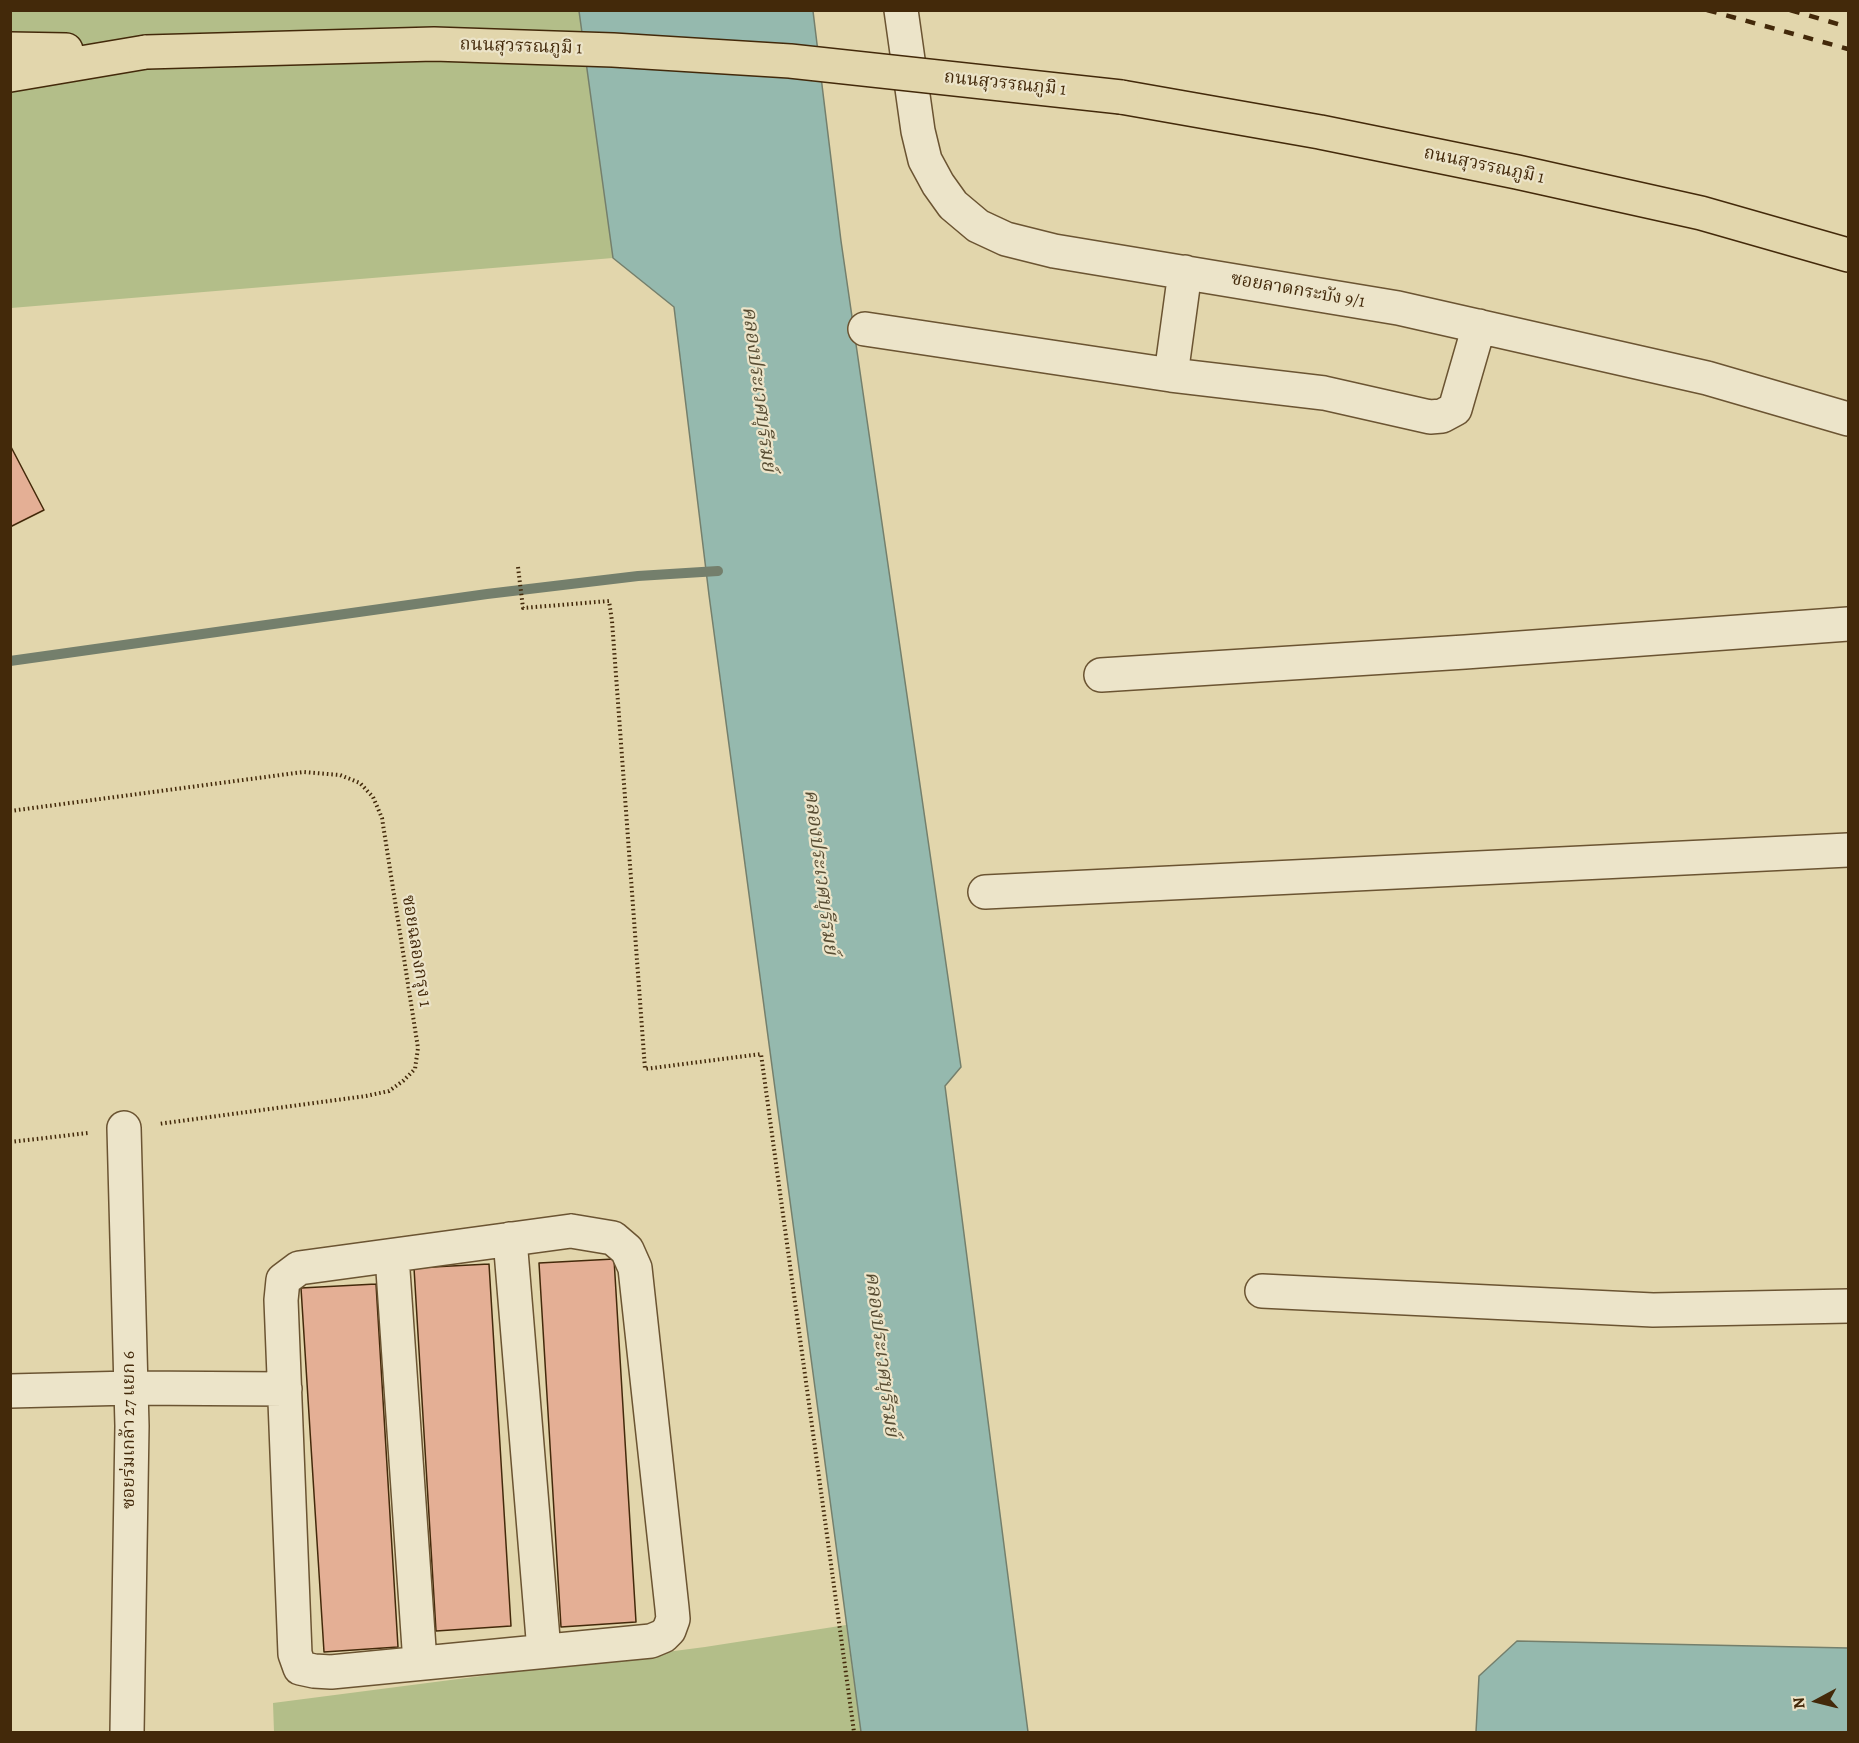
<!DOCTYPE html>
<html>
<head>
<meta charset="utf-8">
<style>
	body { margin:0 }
	#map { position:relative; width:1859px; height:1743px; overflow:hidden; background:#e2d6ac; font-family:Alegreya,serif }
	canvas { display:block }
	.frame { position:absolute; inset:0; border:12px solid #43290a; pointer-events:none }
	.north { position:absolute; left:1787px; top:1671px; width:60px; height:60px; -webkit-text-stroke:4px #ece4c9; paint-order:stroke; rotate:263deg; font-size:16px; font-weight:700; line-height:24px; text-align:center; color:#43290a }
	.north::after { content:''; display:block; margin:auto; width:21px; height:27px; background:#43290a; clip-path:polygon(50% 0,100% 100%,50% 72%,0 100%) }
</style>
</head>
<body>
<div id="map">
<canvas width="1859" height="1743"></canvas>
<div class="frame"></div>
<div class="north">N</div>
</div>
<script>
const context = document.querySelector('canvas').getContext('2d');
context.lineJoin = 'round';
function fill(path, color) { context.fillStyle = color; context.fill(path, 'evenodd'); }
const shape = rows => new Path2D(rows.map(r => 'M' + r).join(''));
function strokePath(path, color, width, dash) { context.strokeStyle = color; context.lineWidth = width; context.lineCap = dash ? 'butt' : 'round'; context.setLineDash(dash || []); context.stroke(path); }
function label(font, color, halo, rows, align = 'center') {
  context.font = font + ' Alegreya,"Noto Serif Thai",serif'; context.lineWidth = 4.5; context.setLineDash([]); context.textBaseline = 'middle'; context.strokeStyle = halo; context.fillStyle = color; for (const [text, x, y, turn = 0] of rows) {
    context.save(); context.translate(x, y); context.rotate((+turn || 0) * Math.PI / 180); context.textAlign = isNaN(turn) ? turn : align; if (halo) context.strokeText(text, 0, 0); context.fillText(text, 0, 0); context.restore();
  }
}
const green = shape([
	[11,11,579,11,613,258,11,308],
	[846,1625,861,1732,274,1732,273,1703,705,1647]
]);
const water = shape([
	[579,11,813,11,841,241,961,1067,945,1086,1028,1732,861,1732,709,595,674,307,613,258,579,11],
	[1517,1641,1848,1648,1848,1732,1476,1732,1479,1676,1517,1641]
]);
const stream = shape([
	[10,661,487,594,638,576,718,571]
]);
const building = shape([
	[10,445,44,510,10,527,10,445],
	[614,1259,636,1622,561,1627,539,1263,614,1259],
	[489,1264,511,1626,436,1631,414,1268,489,1264],
	[376,1284,398,1647,324,1652,301,1288,376,1284]
]);
const path = shape([
	[518,567,523,608,609,601,612,621,645,1069,761,1054,854,1732],
	[10,811,303,772,340,775,360,783,373,797,382,818,418,1048,415,1069,403,1081,389,1091,366,1096,158,1124],
	[10,1142,88,1133]
]);
const minor = shape([
	[901,10,918,131,925,160,938,184,953,205,978,226,1006,239,1054,251,1398,308,1707,378,1848,419],
	[865,329,1171,375,1324,393,1430,417,1442,416,1455,409,1479,326],
	[1171,375,1185,272],
	[1101,675,1465,652,1848,624],
	[985,892,1848,850],
	[124,1128,132,1426,127,1732],
	[571,1231,613,1238,627,1250,635,1268,672,1608,673,1619,669,1630,663,1636,651,1641,331,1672,314,1671,300,1668,295,1654,281,1300,283,1280,299,1268,571,1231],
	[510,1239,544,1651],
	[392,1256,420,1663],
	[1262,1291,1653,1310,1848,1306],
	[10,1391,131,1388,285,1389]
]);
const highway = shape([
	[10,49,66,50],
	[10,75,146,52],
	[1121,97,1320,132,1517,172,1701,213,1848,255]
]);
const rail = shape([
	[1707,10,1848,49],
	[1790,10,1848,27]
]);
const highwayBridge = shape([
	[146,52,434,44,613,50,790,61,1121,97]
]);
const streetNames = [
	["ถนนสุวรรณภูมิ 1",521,47,2],
	["ถนนสุวรรณภูมิ 1",1005,84,6],
	["ถนนสุวรรณภูมิ 1",1484,166,12],
	["ซอยลาดกระบัง 9/1",1298,291,10],
	["ซอยฉลองกรุง 1",416,951,81],
	["ซอยร่มเกล้า 27 แยก 6",130,1430,-90]
];
const waterNames = [
	["คลองประเวศบุรีรมย์",758,389,83],
	["คลองประเวศบุรีรมย์",820,872,83],
	["คลองประเวศบุรีรมย์",881,1354,83]
];
fill(green, '#b3be89');
fill(water, '#95b9ae');
strokePath(water, '#747f6c', 1.5);
strokePath(stream, '#747f6c', 10);
fill(building, '#e4af95');
strokePath(building, '#43290a', 1.5);
strokePath(minor, '#6b5432', 36);
strokePath(highway, '#43290a', 36);
strokePath(path, '#43290a', 4, [1.5, 3]);
strokePath(minor, '#ece4c9', 33);
strokePath(highway, '#e2d6ac', 33);
strokePath(rail, '#43290a', 4.5, [10, 10]);
strokePath(highwayBridge, '#43290a', 36, []);
strokePath(highwayBridge, '#e2d6ac', 33);
label('18px', '#43290a', '#ece4c9', streetNames);
label('italic 20px', '#584d33', '#ece4c9', waterNames);
</script>
</body>
</html>
